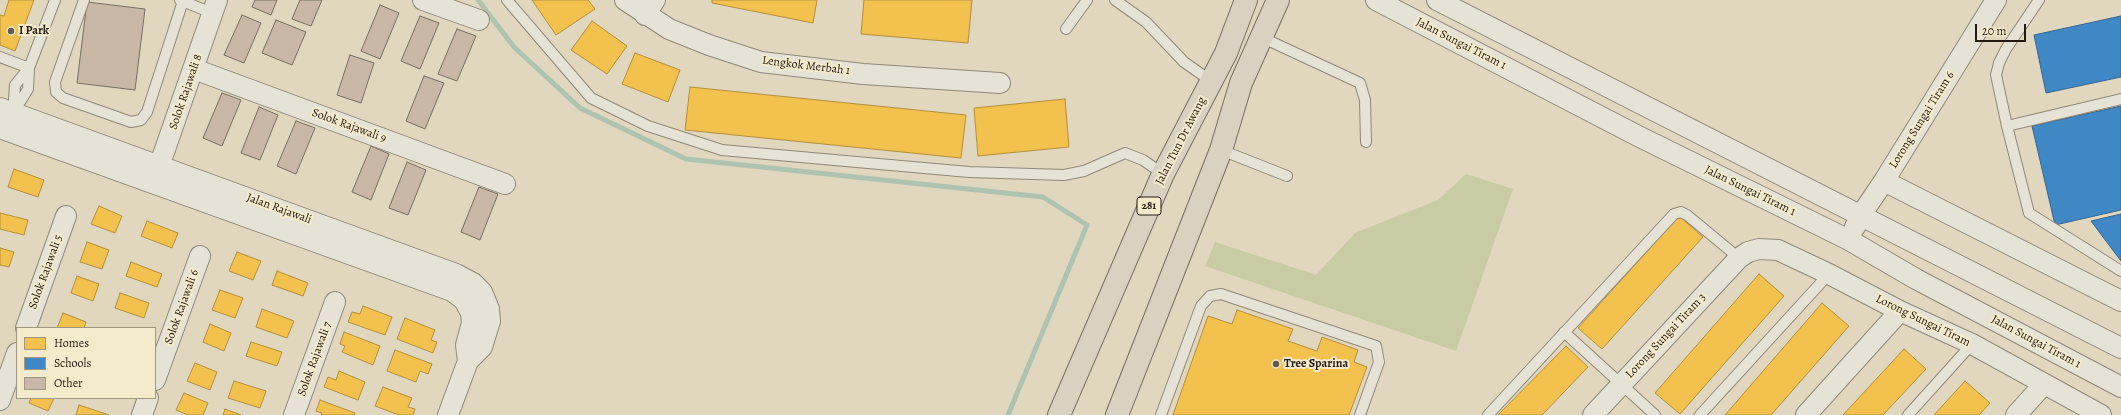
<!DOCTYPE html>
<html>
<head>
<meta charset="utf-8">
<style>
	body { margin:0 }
	#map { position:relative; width:2121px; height:415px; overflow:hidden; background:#e0d7be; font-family:Alegreya,serif }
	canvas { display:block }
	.legend { position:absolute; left:16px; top:327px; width:140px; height:72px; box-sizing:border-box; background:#f4eacc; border:1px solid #a09781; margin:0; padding:5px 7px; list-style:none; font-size:12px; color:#221a11 }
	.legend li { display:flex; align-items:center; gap:8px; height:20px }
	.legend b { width:20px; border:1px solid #a09781 }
	.scale { position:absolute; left:1975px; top:24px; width:51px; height:18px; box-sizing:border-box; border:2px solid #221a11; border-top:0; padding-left:5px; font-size:12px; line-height:14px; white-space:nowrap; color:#221a11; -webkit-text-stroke:3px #f4eacc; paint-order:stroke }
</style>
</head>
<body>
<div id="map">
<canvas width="2121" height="415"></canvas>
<ul class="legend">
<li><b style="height:11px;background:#f2c14e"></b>Homes</li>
<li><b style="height:11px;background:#3f88c5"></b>Schools</li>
<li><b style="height:11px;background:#c9b8a5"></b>Other</li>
</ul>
<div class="scale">20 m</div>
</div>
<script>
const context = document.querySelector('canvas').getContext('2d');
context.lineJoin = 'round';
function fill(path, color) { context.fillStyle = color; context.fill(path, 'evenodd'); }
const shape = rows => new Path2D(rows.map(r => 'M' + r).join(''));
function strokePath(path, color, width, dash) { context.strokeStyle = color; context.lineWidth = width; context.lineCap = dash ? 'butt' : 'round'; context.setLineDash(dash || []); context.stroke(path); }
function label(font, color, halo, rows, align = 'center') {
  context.font = font + ' Alegreya,serif'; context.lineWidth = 4; context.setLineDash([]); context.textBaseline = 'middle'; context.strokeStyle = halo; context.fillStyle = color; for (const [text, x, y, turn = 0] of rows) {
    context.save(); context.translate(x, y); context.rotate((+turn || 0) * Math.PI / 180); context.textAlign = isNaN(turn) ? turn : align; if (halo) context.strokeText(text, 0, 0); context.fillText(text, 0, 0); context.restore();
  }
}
const green = shape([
	[1466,174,1513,189,1456,351,1205,266,1215,242,1316,275,1355,233,1438,200]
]);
const homes = shape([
	[9,0,34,0,15,51,0,45,0,15,4,16,9,0],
	[532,0,588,0,595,9,556,35,532,0],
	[712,0,817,0,813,23,712,3,712,0],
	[864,0,972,0,968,43,861,34,864,0],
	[592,21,627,46,607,74,571,50,592,21],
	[635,53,680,70,668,102,622,84,635,53],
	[690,87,966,115,961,158,685,130,690,87],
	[1065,99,1069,147,978,156,974,108,1065,99],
	[14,169,44,180,38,197,8,187,14,169],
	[99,206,122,216,115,233,91,224,99,206],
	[0,213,28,220,24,235,0,229,0,213],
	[1679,216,1703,237,1602,349,1578,328,1679,216],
	[147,221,178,233,172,248,141,236,147,221],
	[87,242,109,250,102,269,80,262,87,242],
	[0,248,14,252,9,267,0,265,0,248],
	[237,252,261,261,253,280,229,271,237,252],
	[131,262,162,274,157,287,126,276,131,262],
	[277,271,308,283,303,296,272,285,277,271],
	[1759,274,1784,296,1680,414,1655,393,1759,274],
	[77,276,99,284,93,301,71,293,77,276],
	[220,290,243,298,235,318,212,310,220,290],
	[120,293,149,303,144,318,115,308,120,293],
	[1822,303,1849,326,1771,415,1725,415,1822,303],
	[363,306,392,317,385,335,348,322,352,312,360,314,363,306],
	[262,309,294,321,287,338,256,327,262,309],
	[1237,310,1293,329,1288,341,1317,351,1322,337,1358,350,1354,362,1367,367,1349,415,1173,415,1208,316,1232,324,1237,310],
	[63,313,86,322,84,328,57,328,63,313],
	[405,318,435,330,431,340,437,342,433,353,397,339,405,318],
	[210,324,231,333,224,351,203,342,210,324],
	[344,332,380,346,373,365,342,352,345,346,340,344,344,332],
	[251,342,282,352,277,366,246,356,251,342],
	[1566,346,1588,367,1542,415,1498,415,1566,346],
	[1904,349,1926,369,1883,415,1843,415,1904,349],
	[395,350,432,364,428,374,420,371,416,382,387,371,395,350],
	[195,363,217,372,210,390,187,381,195,363],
	[339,371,365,382,358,400,324,387,328,377,336,380,339,371],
	[234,381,266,391,260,408,228,398,234,381],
	[1965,381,1990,403,1979,415,1934,415,1965,381],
	[383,387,412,398,408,407,415,409,413,415,399,415,375,406,383,387],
	[184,393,208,403,203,415,188,415,176,410,184,393],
	[31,398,54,398,48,411,29,403,31,398],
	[320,400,355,413,354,415,321,415,322,413,316,411,320,400],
	[79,405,109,415,76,415,79,405],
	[225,409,241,415,223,415,225,409]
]);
const schools = shape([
	[2121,16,2121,77,2046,93,2034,35,2121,16],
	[2121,106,2121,210,2055,225,2032,126,2121,106],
	[2121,214,2121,261,2091,221,2121,214]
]);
const stream = shape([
	[478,0,514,47,580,108,686,159,1043,197,1087,225,1008,415]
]);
const building = shape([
	[255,0,277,0,271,15,252,7,255,0],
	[300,0,322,0,311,26,292,19,300,0],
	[87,2,145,9,135,90,77,83,87,2],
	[380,5,399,13,380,59,361,51,380,5],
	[242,15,261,23,244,63,224,55,242,15],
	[420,16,439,23,420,69,401,61,420,16],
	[276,20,306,32,292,65,262,53,276,20],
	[457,29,476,36,457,81,438,74,457,29],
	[350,55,374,63,361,103,337,95,350,55],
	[424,76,444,83,425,129,406,121,424,76],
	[222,93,241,100,222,146,203,138,222,93],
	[259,107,278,115,260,160,241,153,259,107],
	[296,121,315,128,296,174,277,166,296,121],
	[371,146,389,154,371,200,352,192,371,146],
	[407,162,426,170,408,215,389,208,407,162],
	[479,187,498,194,480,240,461,232,479,187]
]);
const service = shape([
	[84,0,55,82,56,92,63,98,131,122,141,120,147,112,183,1],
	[180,0,212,13],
	[507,0,591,98,648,126,722,150,969,172,1064,175,1084,171,1125,153,1143,160,1163,174],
	[1115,0,1146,22,1184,62,1211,81],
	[2039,0,2006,49,1999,63,1996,75,2007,126,2029,213,2121,271],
	[1066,29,1087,0],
	[1261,37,1360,83,1365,100,1366,142],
	[0,57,29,68],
	[14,112,28,89,29,68],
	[13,113,15,85,29,68,55,0],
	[2007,126,2121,99],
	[1221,150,1287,176],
	[1564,332,1655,415],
	[1161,415,1201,306,1210,296,1221,294,1376,346,1379,362,1360,415],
	[1488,415,1674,214,1681,212,1687,215,1739,258],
	[1700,415,1829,274],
	[1908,415,1972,344]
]);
const minor = shape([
	[423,0,479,20],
	[625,0,669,29,709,45,761,62,863,74,1000,83],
	[1376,0,1638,136,1849,240,1916,279,2121,387],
	[1437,0,2121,348],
	[645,15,655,0],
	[194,69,505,184],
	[0,108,456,274,473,283,482,292,489,309,490,321,482,347,468,361,448,415],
	[0,128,452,291,464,300,471,313,472,323,466,345,468,361],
	[155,178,217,0],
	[1884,181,2121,301],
	[1855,227,1861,215,1884,181,1996,0],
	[26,328,66,216],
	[155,380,200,256],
	[0,400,17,353],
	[142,415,148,398],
	[294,415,335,302],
	[1593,415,1739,258,1748,252,1759,249,1778,250,1829,274,1900,311,1972,344,2101,415],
	[1806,415,1900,311],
	[2016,415,2044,384]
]);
const primary = shape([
	[1059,415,1163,174,1226,53,1246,0],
	[1117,415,1221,150,1241,83,1278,0]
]);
const markers = [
	[11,31,4,"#645c4e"],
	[1276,364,4,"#645c4e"]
];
const shields = [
	[1149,206,24]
];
const shieldNames = [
	["281",1149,206]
];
const poiNames = [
	["I Park",19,31],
	["Tree Sparina",1284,364]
];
const streetNames = [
	["Jalan Sungai Tiram 1",1461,44,27],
	["Lengkok Merbah 1",806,66,7],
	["Solok Rajawali 8",186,92,-71],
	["Lorong Sungai Tiram 6",1922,120,-58],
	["Solok Rajawali 9",349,126,20],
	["Jalan Tun Dr Awang",1181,141,-63],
	["Jalan Sungai Tiram 1",1750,191,26],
	["Jalan Rajawali",279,209,20],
	["Solok Rajawali 5",46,272,-70],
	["Solok Rajawali 6",182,307,-70],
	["Lorong Sungai Tiram",1923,321,26],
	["Lorong Sungai Tiram 3",1666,336,-47],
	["Jalan Sungai Tiram 1",2036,342,28],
	["Solok Rajawali 7",315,359,-70]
];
fill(green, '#c8cba4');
fill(homes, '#f2c14e');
strokePath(homes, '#b48f3c', 1);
fill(schools, '#3f88c5');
strokePath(schools, '#36678f', 1);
strokePath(stream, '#aec4b1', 5);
fill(building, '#c9b8a5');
strokePath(building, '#746f62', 1);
strokePath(service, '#8f887a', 12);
strokePath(minor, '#8f887a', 22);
strokePath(primary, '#746f62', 24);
strokePath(service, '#e6e2d5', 10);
strokePath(minor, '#e6e2d5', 20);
strokePath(primary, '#dad2c0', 22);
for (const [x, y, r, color] of markers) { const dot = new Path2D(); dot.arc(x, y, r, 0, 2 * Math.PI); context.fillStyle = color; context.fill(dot); strokePath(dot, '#f4eacc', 1.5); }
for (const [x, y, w] of shields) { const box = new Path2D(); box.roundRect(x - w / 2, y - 9, w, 18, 3); context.fillStyle = '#f4eacc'; context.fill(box); strokePath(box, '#221a11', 1); }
label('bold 11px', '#221a11', null, shieldNames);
label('bold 12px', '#221a11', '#f4eacc', poiNames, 'left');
label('12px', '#221a11', '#f4eacc', streetNames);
</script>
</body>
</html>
